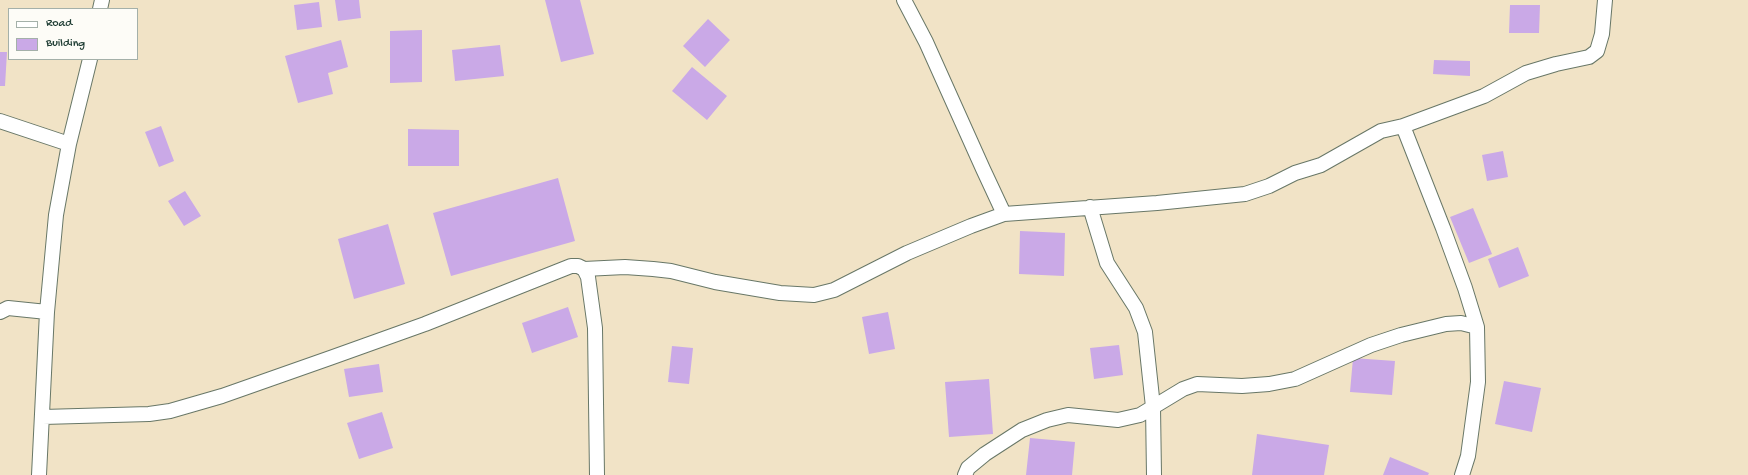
<!DOCTYPE html>
<html>
<head>
<meta charset="utf-8">
<style>
	body { margin:0 }
	#map { position:relative; width:1748px; height:475px; overflow:hidden; background:#f1e3c6; font-family:"Gochi Hand",sans-serif }
	canvas { display:block }
	.legend { position:absolute; left:8px; top:8px; width:130px; height:52px; box-sizing:border-box; background:#fdfcf7; border:1px solid #a4b0a9; margin:0; padding:5px 7px; list-style:none; font-size:12px; color:#1f3d34 }
	.legend li { display:flex; align-items:center; gap:8px; height:20px }
	.legend b { width:20px; border:1px solid #a4b0a9 }
</style>
</head>
<body>
<div id="map">
<canvas width="1748" height="475"></canvas>
<ul class="legend">
<li><b style="height:5px;background:#fff"></b>Road</li>
<li><b style="height:11px;background:#caa9e7"></b>Building</li>
</ul>
</div>
<script>
const context = document.querySelector('canvas').getContext('2d');
context.lineJoin = 'round';
function fill(path, color) { context.fillStyle = color; context.fill(path, 'evenodd'); }
const shape = rows => new Path2D(rows.map(r => 'M' + r).join(''));
function strokePath(path, color, width, dash) { context.strokeStyle = color; context.lineWidth = width; context.lineCap = dash ? 'butt' : 'round'; context.setLineDash(dash || []); context.stroke(path); }
const building = shape([
	[335,0,359,0,361,18,338,21],
	[545,0,580,0,594,54,561,62],
	[319,2,322,27,297,30,294,5],
	[1510,5,1540,5,1539,33,1509,33],
	[708,19,730,40,705,67,683,46],
	[422,30,422,82,390,83,390,31],
	[341,40,348,67,328,73,333,94,298,103,285,56],
	[500,45,504,76,455,81,452,50],
	[0,52,7,52,5,86,0,86],
	[1434,60,1470,61,1470,76,1433,74],
	[692,67,727,96,707,120,672,91],
	[161,126,174,161,159,167,145,132],
	[408,129,459,130,459,166,408,166],
	[1503,151,1508,177,1487,181,1482,155],
	[558,178,575,241,451,276,433,213],
	[185,191,201,216,184,226,168,201],
	[1473,208,1492,254,1469,263,1450,217],
	[388,224,405,284,354,299,338,239],
	[1020,231,1065,233,1064,276,1019,274],
	[1518,247,1529,276,1499,288,1488,259],
	[568,307,578,337,532,353,522,323],
	[888,312,895,349,869,354,862,317],
	[1119,345,1123,375,1094,379,1090,348],
	[672,346,693,348,689,384,668,382],
	[1353,358,1395,361,1392,395,1350,392],
	[379,364,383,392,349,397,344,369],
	[989,379,993,434,949,437,945,382],
	[1504,381,1541,388,1532,432,1495,424],
	[382,412,393,448,359,459,347,423],
	[1257,434,1329,445,1324,475,1252,475],
	[1030,438,1075,442,1072,475,1026,475],
	[1390,457,1429,473,1428,475,1383,475]
]);
const minor = shape([
	[904,0,926,42,983,169,1004,214],
	[100,9,102,0],
	[0,121,69,144],
	[1403,126,1443,228,1465,288,1477,327,1478,382,1468,456,1462,475],
	[1090,207,1107,263,1136,308,1145,332,1153,407,1154,475],
	[584,269,588,277,595,328,597,475],
	[0,312,8,308,47,312],
	[43,417,149,414,170,411,222,396,330,358,425,324,571,266,578,266,584,269,625,267,653,269,671,271,715,282,780,293,814,295,834,290,907,253,971,226,1004,214,1157,203,1245,194,1269,186,1295,173,1321,165,1381,131,1403,126,1484,96,1526,73,1556,64,1589,57,1597,51,1602,34,1605,0],
	[39,475,47,312,56,215,69,144,90,59],
	[965,475,968,468,985,454,1022,430,1047,420,1068,415,1118,420,1140,415,1183,389,1197,384,1242,386,1269,384,1295,379,1371,345,1401,335,1446,324,1461,323,1477,327]
]);
fill(building, '#caa9e7');
strokePath(minor, '#687767', 16);
strokePath(minor, '#fff', 14);
</script>
</body>
</html>
